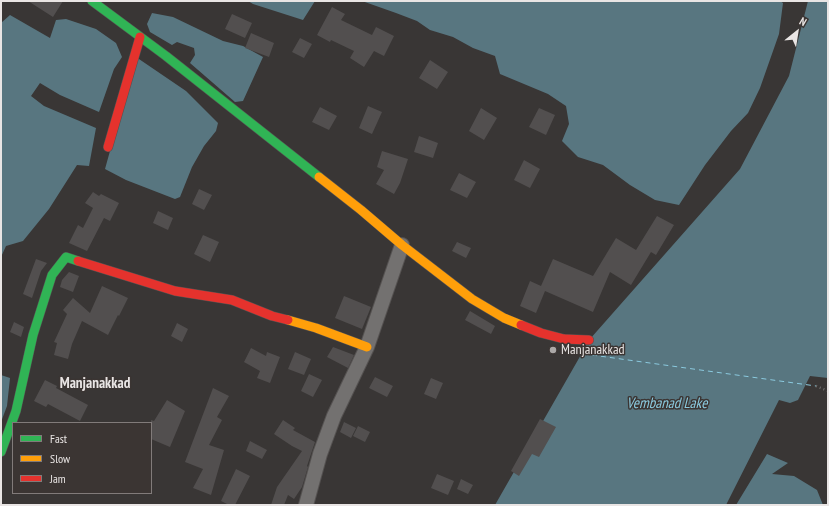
<!DOCTYPE html>
<html>
<head>
<meta charset="utf-8">
<style>
	body { margin:0 }
	#map { position:relative; width:829px; height:506px; overflow:hidden; background:#393635; font-family:"PT Sans Narrow",sans-serif }
	canvas { display:block }
	.frame { position:absolute; inset:0; border:2px solid #e9e5e4; pointer-events:none }
	.legend { position:absolute; left:12px; top:422px; width:140px; height:72px; box-sizing:border-box; background:#3b3533; border:1px solid #817b7a; margin:0; padding:5px 7px; list-style:none; font-size:12px; color:#e9e5e4 }
	.legend li { display:flex; align-items:center; gap:8px; height:20px }
	.legend b { width:20px; border:1px solid #817b7a }
	.north { position:absolute; left:777px; top:12px; width:40px; height:40px; -webkit-text-stroke:3px #3b3533; paint-order:stroke; rotate:30deg; font-size:11px; font-weight:700; line-height:16px; text-align:center; color:#e9e5e4 }
	.north::after { content:''; display:block; margin:auto; width:14px; height:18px; background:#e9e5e4; clip-path:polygon(50% 0,100% 100%,50% 72%,0 100%) }
</style>
</head>
<body>
<div id="map">
<canvas width="829" height="506"></canvas>
<div class="frame"></div>
<ul class="legend">
<li><b style="height:5px;background:#30b455"></b>Fast</li>
<li><b style="height:5px;background:#ff9f0a"></b>Slow</li>
<li><b style="height:5px;background:#e5322d"></b>Jam</li>
</ul>
<div class="north">N</div>
</div>
<script>
const context = document.querySelector('canvas').getContext('2d');
context.lineJoin = 'round';
function fill(path, color) { context.fillStyle = color; context.fill(path, 'evenodd'); }
const shape = rows => new Path2D(rows.map(r => 'M' + r).join(''));
function strokePath(path, color, width, dash) { context.strokeStyle = color; context.lineWidth = width; context.lineCap = dash ? 'butt' : 'round'; context.setLineDash(dash || []); context.stroke(path); }
function label(font, color, halo, rows, align = 'center') {
  context.font = font + ' "PT Sans Narrow",sans-serif'; context.lineWidth = 3; context.setLineDash([]); context.textBaseline = 'middle'; context.strokeStyle = halo; context.fillStyle = color; for (const [text, x, y, turn = 0] of rows) {
    context.save(); context.translate(x, y); context.rotate((+turn || 0) * Math.PI / 180); context.textAlign = isNaN(turn) ? turn : align; if (halo) context.strokeText(text, 0, 0); context.fillText(text, 0, 0); context.restore();
  }
}
const water = shape([
	[248,1,315,1,303,20,253,4],
	[362,1,780,1,783,3,779,34,760,88,748,113,731,131,705,165,679,205,655,200,630,185,603,165,578,157,562,141,569,124,566,106,548,94,500,74,495,56,473,48,453,37,430,30,417,21,396,13],
	[808,1,828,1,828,378,810,376,798,400,790,403,779,400,726,505,495,505,590,339,740,169,789,76],
	[152,13,173,17,223,41,243,46,263,57,243,101,235,102,190,63,195,55,194,48,177,42,172,45,150,32,147,24],
	[10,15,50,38,56,20,66,19,96,29,116,43,122,57,114,69,99,112,60,95,40,83,31,96,44,106,96,128,89,166,77,165,49,209,23,241,6,246,1,257,1,23],
	[136,57,186,91,218,123,216,131,204,146,192,167,180,197,175,199,126,180,105,169],
	[1,375,10,378,7,406,1,422],
	[767,454,788,463,772,474,794,476,817,490,823,505,736,505]
]);
const ferry = shape([
	[592,355,816,386]
]);
const building = shape([
	[28,1,63,1,53,17],
	[332,7,345,14,341,20,372,35,376,27,394,36,384,56,374,51,364,67,350,58,354,51,331,40,330,42,317,35],
	[232,14,252,23,245,38,225,29],
	[251,33,274,43,269,57,245,48],
	[300,38,312,44,304,58,292,52],
	[430,60,448,72,437,89,419,78],
	[368,106,382,112,372,134,359,128],
	[320,107,337,116,329,130,312,122],
	[481,108,497,118,484,140,469,131],
	[539,108,555,115,546,135,529,127],
	[419,136,438,143,433,158,414,152],
	[382,151,408,159,400,183,394,194,376,184,384,170,377,167],
	[524,160,540,169,530,188,514,180],
	[459,173,476,182,467,198,450,190],
	[199,189,212,195,204,210,192,204],
	[93,192,99,196,101,194,119,203,110,221,104,218,87,251,69,243,78,225,83,228,93,208,85,203],
	[158,211,173,218,168,230,153,223],
	[657,216,674,225,656,255,651,252,631,285,610,272,593,312,545,291,536,313,520,306,530,281,541,286,553,259,593,276,616,238,636,250],
	[203,235,219,242,210,262,194,254],
	[457,242,471,248,466,258,452,251],
	[36,259,47,263,41,271,32,298,23,294],
	[69,272,79,276,73,292,60,287,62,280],
	[102,286,128,298,119,316,118,315,108,335,82,321,72,344,68,359,54,355,57,343,54,342,67,314,63,310,73,298,90,313],
	[344,296,371,307,362,329,335,318],
	[470,311,495,326,491,334,465,320],
	[14,322,24,327,21,337,10,332],
	[177,323,188,329,182,342,171,336],
	[333,347,354,355,348,368,327,357],
	[251,348,266,356,267,352,280,357,270,383,257,378,260,371,244,362],
	[295,352,311,359,304,375,288,369],
	[309,374,322,380,313,397,301,391],
	[375,377,393,386,387,397,369,388],
	[431,378,443,383,436,399,424,394],
	[45,380,57,386,56,388,88,405,80,421,48,404,46,407,34,401],
	[213,388,229,396,217,417,222,420,209,445,224,450,211,495,193,488,203,469,185,462],
	[167,400,185,411,170,447,151,439,151,420,154,421],
	[540,419,556,427,539,457,532,454,519,476,511,471],
	[283,420,295,428,293,430,315,442,307,466,308,467,302,487,294,499,288,495,284,505,271,505,277,487,302,451,292,446,274,434],
	[344,422,356,428,351,438,340,432],
	[358,426,370,432,365,442,353,436],
	[250,441,267,450,262,459,246,451],
	[236,469,250,476,235,505,229,505,221,501],
	[437,474,454,481,448,495,431,488],
	[461,479,473,485,468,494,457,489]
]);
const path = shape([
	[816,386,828,391]
]);
const street = shape([
	[306,505,320,454,334,416,367,347,402,245]
]);
const fast = shape([
	[92,1,166,56,319,177],
	[1,452,16,411,33,335,52,275,66,257,78,261]
]);
const slow = shape([
	[319,177,361,210,402,245,472,299,504,318,521,325],
	[288,320,316,328,367,347]
]);
const jam = shape([
	[108,147,140,37],
	[78,261,175,291,232,300,272,316,288,320],
	[521,325,541,333,564,339,589,340]
]);
const markers = [
	[553,350,4,"#aba8a7"]
];
const poiNames = [
	["Manjanakkad",561,350]
];
const neighbourhoodNames = [
	["Manjanakkad",95,384]
];
const waterNames = [
	["Vembanad Lake",667,404]
];
fill(water, '#587680');
strokePath(ferry, '#8bcadf', 1, [5, 4]);
fill(building, '#524f4f');
strokePath(street, '#555251', 16);
strokePath(fast, '#555251', 10);
strokePath(slow, '#555251', 10);
strokePath(jam, '#555251', 10);
strokePath(path, '#757373', 2.5, [1, 3]);
strokePath(street, '#737170', 14);
strokePath(fast, '#30b455', 9);
strokePath(slow, '#ff9f0a', 9);
strokePath(jam, '#e5322d', 9);
for (const [x, y, r, color] of markers) { const dot = new Path2D(); dot.arc(x, y, r, 0, 2 * Math.PI); context.fillStyle = color; context.fill(dot); strokePath(dot, '#3b3533', 1.5); }
label('14px', '#e9e5e4', '#3b3533', poiNames, 'left');
label('bold 15px', '#e9e5e4', '#3b3533', neighbourhoodNames);
label('italic 15px', '#8bcadf', '#3b3533', waterNames);
</script>
</body>
</html>
